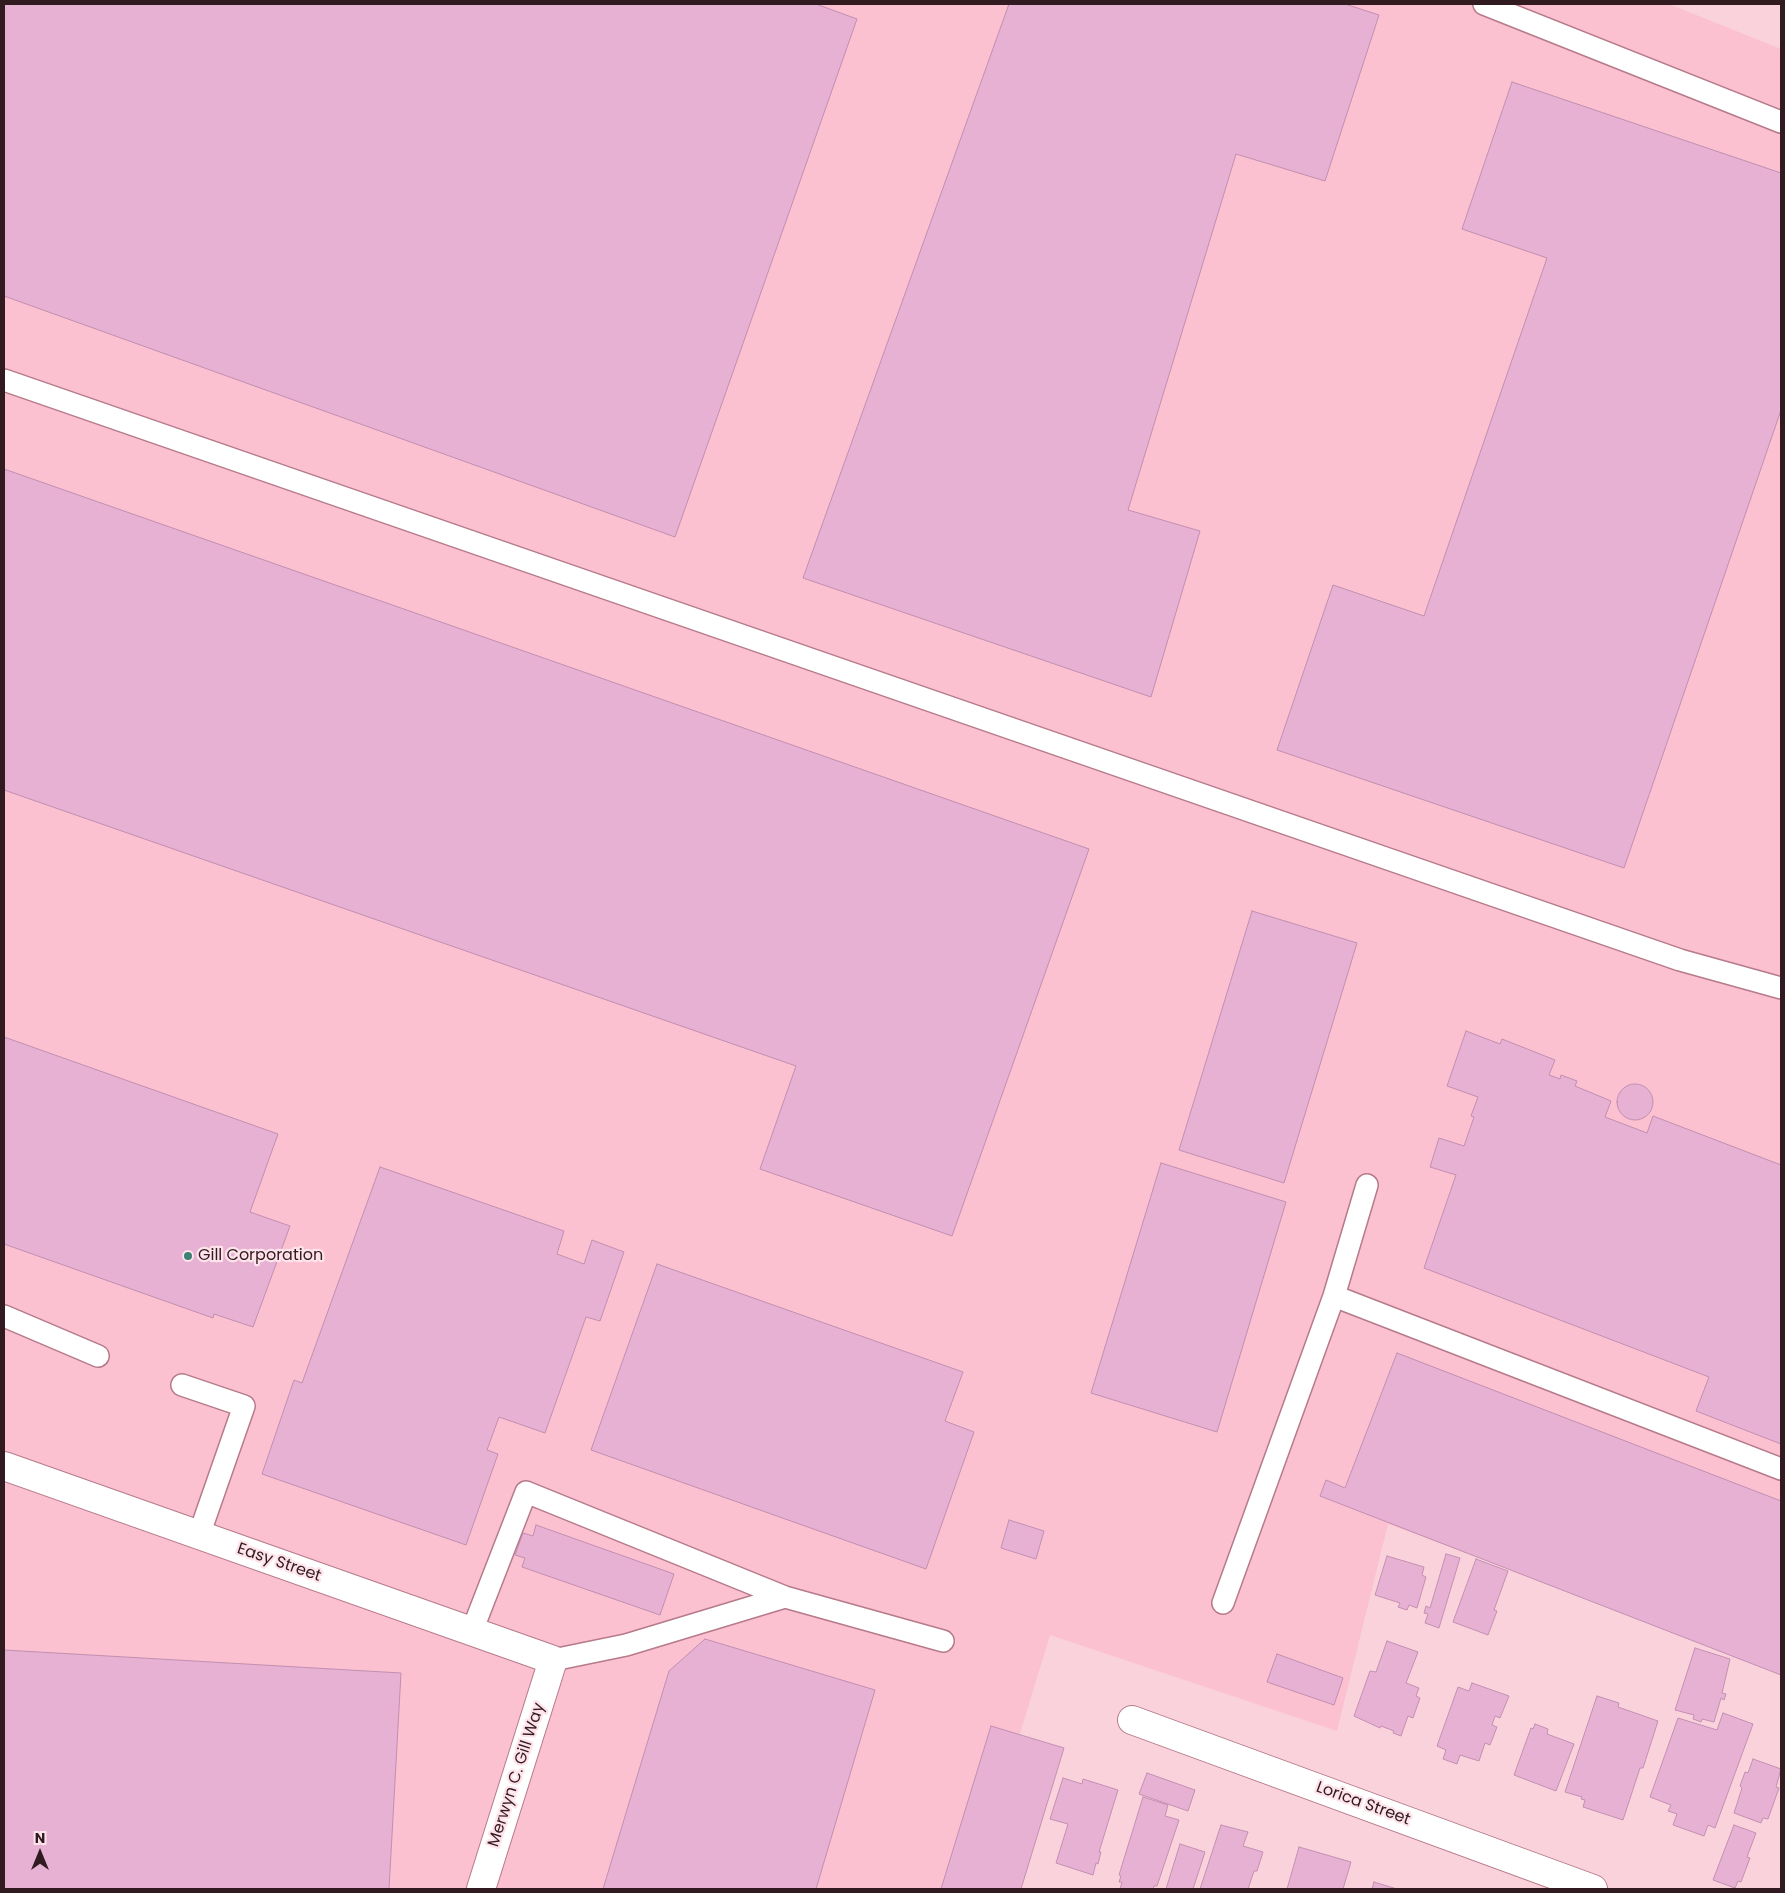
<!DOCTYPE html>
<html>
<head>
<meta charset="utf-8">
<style>
	body { margin:0 }
	#map { position:relative; width:1785px; height:1893px; overflow:hidden; background:#fad2dc; font-family:Poppins,sans-serif }
	canvas { display:block }
	.frame { position:absolute; inset:0; border:5px solid #321a21; pointer-events:none }
	.north { position:absolute; left:15px; top:1828px; width:50px; height:50px; -webkit-text-stroke:4px #fee3ea; paint-order:stroke; rotate:0deg; font-size:14px; font-weight:700; line-height:20px; text-align:center; color:#321a21 }
	.north::after { content:''; display:block; margin:auto; width:18px; height:22px; background:#321a21; clip-path:polygon(50% 0,100% 100%,50% 72%,0 100%) }
</style>
</head>
<body>
<div id="map">
<canvas width="1785" height="1893"></canvas>
<div class="frame"></div>
<div class="north">N</div>
</div>
<script>
const context = document.querySelector('canvas').getContext('2d');
context.lineJoin = 'round';
function fill(path, color) { context.fillStyle = color; context.fill(path, 'evenodd'); }
const shape = rows => new Path2D(rows.map(r => 'M' + r).join(''));
function strokePath(path, color, width, dash) { context.strokeStyle = color; context.lineWidth = width; context.lineCap = dash ? 'butt' : 'round'; context.setLineDash(dash || []); context.stroke(path); }
function label(font, color, halo, rows, align = 'center') {
  context.font = font + ' Poppins,sans-serif'; context.lineWidth = 4.5; context.setLineDash([]); context.textBaseline = 'middle'; context.strokeStyle = halo; context.fillStyle = color; for (const [text, x, y, turn = 0] of rows) {
    context.save(); context.translate(x, y); context.rotate((+turn || 0) * Math.PI / 180); context.textAlign = isNaN(turn) ? turn : align; if (halo) context.strokeText(text, 0, 0); context.fillText(text, 0, 0); context.restore();
  }
}
const built = shape([
	[4,4,1669,4,1781,49,1781,1670,1388,1524,1337,1731,1050,1635,973,1889,4,1889]
]);
const building = shape([
	[4,4,816,4,857,19,675,537,4,296,4,4],
	[1009,4,1345,4,1379,15,1325,181,1236,154,1128,510,1200,531,1151,697,803,578,1009,4],
	[1512,82,1781,173,1781,410,1624,868,1277,750,1333,585,1424,616,1547,258,1462,229,1512,82],
	[4,469,1089,849,952,1236,760,1169,796,1066,4,790,4,469],
	[1252,911,1357,943,1284,1183,1179,1150,1252,911],
	[1466,1031,1500,1044,1502,1039,1555,1060,1549,1075,1560,1079,1561,1075,1577,1081,1575,1086,1611,1101,1605,1117,1647,1133,1653,1116,1781,1165,1781,1444,1696,1411,1709,1377,1424,1268,1456,1175,1430,1167,1439,1138,1464,1146,1474,1117,1471,1116,1478,1097,1447,1086,1466,1031],
	[4,1037,278,1134,250,1212,290,1226,253,1327,214,1314,213,1318,4,1244,4,1037],
	'1617 1102a18 18 0 1 1 36 0a18 18 0 1 1-36 0Z',
	[1161,1163,1286,1202,1217,1432,1091,1393,1161,1163],
	[380,1167,564,1231,557,1254,584,1264,592,1240,624,1252,600,1321,586,1317,545,1433,499,1417,487,1450,498,1454,466,1545,262,1474,294,1380,302,1383,380,1167],
	[657,1264,963,1372,945,1421,974,1432,926,1569,591,1450,657,1264],
	[1397,1353,1781,1501,1781,1675,1320,1496,1326,1480,1345,1488,1397,1353],
	[1009,1520,1044,1531,1036,1559,1001,1548,1009,1520],
	[536,1525,674,1574,660,1615,522,1567,525,1558,515,1555,523,1533,533,1536,536,1525],
	[1446,1554,1460,1558,1439,1628,1425,1623,1428,1614,1424,1613,1426,1606,1430,1608,1446,1554],
	[1387,1556,1424,1567,1422,1575,1426,1577,1417,1608,1409,1605,1407,1610,1398,1607,1400,1603,1375,1595,1387,1556],
	[1476,1559,1508,1571,1494,1610,1497,1611,1488,1635,1453,1622,1476,1559],
	[705,1639,875,1690,816,1889,603,1889,669,1671,705,1639],
	[1387,1641,1418,1652,1406,1683,1419,1688,1416,1696,1420,1698,1413,1718,1408,1716,1401,1736,1393,1733,1394,1731,1381,1726,1380,1728,1354,1716,1370,1671,1376,1672,1387,1641],
	[1695,1648,1730,1659,1722,1693,1726,1694,1724,1700,1721,1698,1714,1722,1702,1719,1701,1722,1693,1719,1694,1715,1675,1710,1695,1648],
	[4,1650,401,1673,389,1889,4,1889,4,1650],
	[1277,1654,1343,1678,1334,1705,1267,1682,1277,1654],
	[1472,1683,1509,1696,1500,1718,1495,1716,1492,1725,1497,1727,1490,1745,1485,1743,1479,1761,1460,1755,1457,1764,1443,1759,1446,1750,1437,1746,1458,1687,1469,1691,1472,1683],
	[1597,1696,1619,1703,1618,1707,1658,1721,1643,1768,1640,1768,1623,1820,1583,1807,1585,1800,1581,1799,1582,1797,1565,1792,1597,1696],
	[1723,1713,1753,1724,1715,1828,1708,1825,1704,1836,1673,1825,1677,1814,1668,1811,1671,1805,1650,1797,1678,1718,1717,1730,1723,1713],
	[1535,1724,1548,1729,1547,1734,1574,1744,1556,1791,1514,1775,1531,1728,1533,1729,1535,1724],
	[991,1726,1064,1748,1021,1889,941,1889,991,1726],
	[1753,1759,1781,1769,1776,1787,1779,1788,1768,1819,1763,1818,1761,1823,1734,1813,1742,1788,1740,1786,1745,1772,1748,1773,1753,1759],
	[1147,1773,1195,1790,1188,1811,1139,1794,1147,1773],
	[1063,1778,1082,1784,1083,1779,1118,1790,1099,1852,1101,1852,1098,1864,1096,1863,1093,1875,1056,1863,1068,1824,1050,1819,1063,1778],
	[1143,1797,1168,1805,1165,1816,1179,1820,1157,1886,1154,1886,1153,1889,1120,1889,1122,1882,1119,1882,1121,1876,1119,1875,1143,1797],
	[1221,1825,1248,1832,1243,1846,1263,1852,1257,1871,1254,1871,1248,1889,1200,1889,1221,1825],
	[1734,1825,1756,1833,1747,1857,1750,1858,1741,1882,1738,1881,1735,1888,1713,1880,1734,1825],
	[1180,1844,1205,1852,1193,1889,1166,1889,1180,1844],
	[1299,1847,1351,1862,1343,1889,1287,1889,1299,1847],
	[1374,1882,1397,1889,1372,1889,1374,1882]
]);
const lane = shape([
	[1484,4,1781,122],
	[4,380,1680,960,1781,988],
	[1334,1296,1781,1469],
	[4,1316,98,1356],
	[182,1385,244,1406,199,1535],
	[1223,1603,1334,1296,1367,1185],
	[472,1631,526,1492,785,1597,943,1641],
	[553,1660,626,1645,785,1597]
]);
const street = shape([
	[4,1466,553,1660,481,1889],
	[1132,1720,1593,1889]
]);
const markers = [
	[188,1256,5,"#3d8176"]
];
const poiNames = [
	["Gill Corporation",198,1256]
];
const streetNames = [
	["Easy Street",279,1563,19],
	["Merwyn C. Gill Way",517,1775,-72],
	["Lorica Street",1363,1804,20]
];
fill(built, '#fbc1d0');
fill(building, '#e7b1d3');
strokePath(building, '#c38fb0', 1);
strokePath(lane, '#b67a8b', 24);
strokePath(street, '#b67a8b', 30);
strokePath(lane, '#fff', 21);
strokePath(street, '#fff', 28);
for (const [x, y, r, color] of markers) { const dot = new Path2D(); dot.arc(x, y, r, 0, 2 * Math.PI); context.fillStyle = color; context.fill(dot); strokePath(dot, '#fee3ea', 2); }
label('16px', '#321a21', '#fee3ea', poiNames, 'left');
label('16px', '#321a21', '#fee3ea', streetNames);
</script>
</body>
</html>
